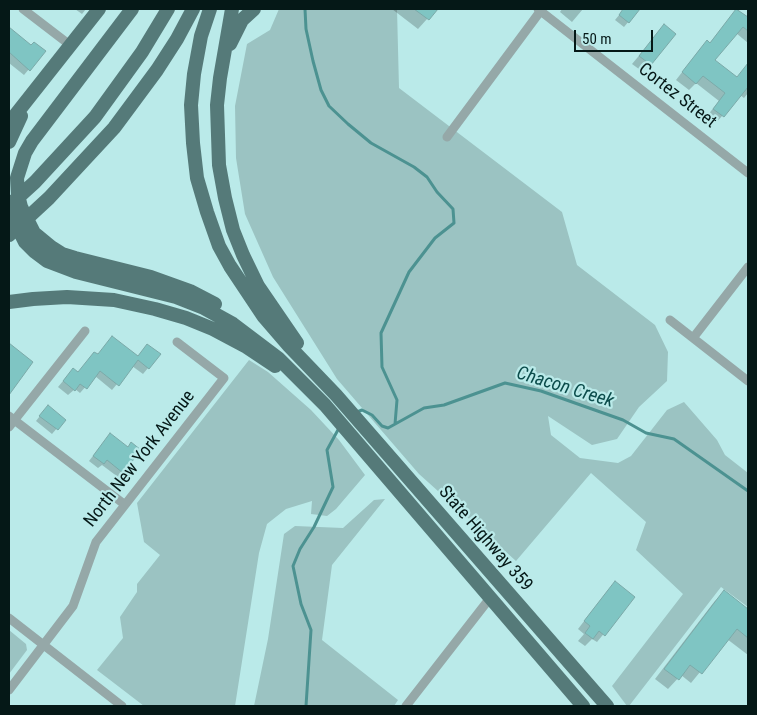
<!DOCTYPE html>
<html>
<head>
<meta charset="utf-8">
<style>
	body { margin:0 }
	#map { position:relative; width:757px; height:715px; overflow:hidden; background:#baeae9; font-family:"Roboto Condensed",sans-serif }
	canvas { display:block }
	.frame { position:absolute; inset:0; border:10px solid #051817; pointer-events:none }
	.scale { position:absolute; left:574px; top:30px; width:79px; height:22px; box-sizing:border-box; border:2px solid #051817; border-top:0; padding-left:6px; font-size:15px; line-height:18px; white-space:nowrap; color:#051817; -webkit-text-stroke:4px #baeae9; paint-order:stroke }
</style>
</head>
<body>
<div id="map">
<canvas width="757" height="715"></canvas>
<div class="frame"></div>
<div class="scale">50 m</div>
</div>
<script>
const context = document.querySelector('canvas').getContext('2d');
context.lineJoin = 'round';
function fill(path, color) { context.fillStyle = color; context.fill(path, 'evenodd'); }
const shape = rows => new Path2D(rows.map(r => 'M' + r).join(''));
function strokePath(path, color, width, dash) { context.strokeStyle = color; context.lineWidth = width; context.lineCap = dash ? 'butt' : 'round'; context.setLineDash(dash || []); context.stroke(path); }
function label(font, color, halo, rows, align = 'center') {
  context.font = font + ' "Roboto Condensed",sans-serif'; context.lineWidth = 4.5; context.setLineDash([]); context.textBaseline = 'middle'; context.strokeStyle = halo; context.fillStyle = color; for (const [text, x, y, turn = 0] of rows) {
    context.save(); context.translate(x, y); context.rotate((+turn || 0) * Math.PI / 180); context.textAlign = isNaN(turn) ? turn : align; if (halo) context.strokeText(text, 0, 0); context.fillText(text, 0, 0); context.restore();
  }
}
const green = shape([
	[279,9,397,9,399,88,562,212,577,265,655,325,668,352,667,381,639,407,617,439,592,445,548,416,551,435,580,458,618,463,631,456,667,410,684,402,717,440,725,455,748,473,748,607,721,587,629,706,627,706,612,686,683,594,636,550,646,522,591,473,516,561,419,474,337,379,273,277,245,214,236,158,235,106,247,44,270,30],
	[249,360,268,372,311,410,339,440,365,475,336,509,327,516,311,514,312,501,286,509,267,524,259,553,235,706,144,706,97,670,123,638,120,617,137,592,137,584,160,555,144,542,137,503],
	[385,499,332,565,322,640,398,700,394,706,254,706,268,639,284,534,295,526,343,528,374,500],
	[9,630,26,644,27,650,9,674]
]);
const shadow = shape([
	[75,9,86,9,82,14],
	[392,9,436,9,418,29],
	[562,9,583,9,572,22,560,12],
	[624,9,639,9,624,27,615,20],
	[737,9,748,18,748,43,736,33,713,60,736,79,748,64,748,93,744,98,740,95,716,123,707,116,719,101,696,83,689,90,676,80,700,49,707,42,709,44],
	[664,26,674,34,643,72,632,64],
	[9,28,31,46,44,51,24,75,9,63],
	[147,345,148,368,143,374,132,366,112,390,95,376,80,393,75,389,68,395,58,387,73,369,78,373,97,355,137,357],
	[43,412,64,420,52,434,36,421],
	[106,439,123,472,118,477,102,465,98,468,89,461],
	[608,590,634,597,597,642,592,639,585,646,578,641,584,634,578,629],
	[724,592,748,611,748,655,727,639,691,683,681,675,668,689,655,679,714,602]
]);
const stream = shape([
	[305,9,306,29,313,61,321,90,329,106,348,124,371,143,414,167,427,177,437,192,453,209,454,223,435,238,409,272,381,333,382,367,397,400,395,424],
	[357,412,362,410,372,415,382,426,388,428,424,408,444,405,505,383,541,391,623,420,646,433,674,439,748,491],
	[306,706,311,630,301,604,293,566,300,549,314,527,333,487,327,450,339,428]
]);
const building = shape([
	[414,9,438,9,429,20,414,9],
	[623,9,640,9,629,23,619,15,623,9],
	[736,9,748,17,748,31,743,27,715,60,737,77,748,63,748,87,724,117,713,109,725,93,703,76,696,84,682,72,707,40,710,43,736,9],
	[664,24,676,34,651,65,639,56,664,24],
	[9,27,31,45,34,42,46,51,30,71,9,52,9,27],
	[112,336,138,356,147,344,161,354,149,369,138,360,119,386,100,371,87,389,80,384,75,391,63,381,73,368,78,372,94,352,98,354,112,336],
	[9,343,33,362,9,395,9,343],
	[48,405,66,420,58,430,39,416,48,405],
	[110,433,128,447,131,442,141,450,123,473,107,460,104,464,93,456,110,433],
	[615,581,635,597,605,636,599,631,593,639,585,633,590,626,584,621,615,581],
	[724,590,748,609,748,638,737,629,702,674,690,665,679,680,664,669,724,590]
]);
const minor = shape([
	[23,9,70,45],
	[538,9,748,173],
	[447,137,542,9],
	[670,320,748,381],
	[693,338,748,267],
	[9,416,124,504],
	[9,427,85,331],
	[9,618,122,706],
	[9,690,73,606,96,542,224,378,177,342],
	[406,706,490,598]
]);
const primary = shape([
	[132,9,32,141,25,153,17,178,18,195,21,207,34,233,51,247,62,254,75,258,151,277,190,291,215,304],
	[210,9,201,36,194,74,191,105,193,143,197,178,207,212,219,246,230,266,264,317,289,346,336,395,607,706],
	[232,9,220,78,217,105,219,165,225,198,233,230,243,255,258,286,297,343],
	[230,44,242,20,254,9],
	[9,123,99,9],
	[9,142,21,116],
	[13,202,35,182,95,117,142,52,168,9],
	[9,210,25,242,35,252,47,261,76,272,176,297,204,308,233,324,278,358,325,405,583,706],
	[9,235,49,198,114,128,157,70,177,39,193,9],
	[9,302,33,299,67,297,114,300,155,309,186,318,213,329,245,346,275,366]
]);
const streetNames = [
	["Cortez Street",677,96,38],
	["North New York Avenue",140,459,-52],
	["State Highway 359",485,539,49]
];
const waterNames = [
	["Chacon Creek",565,388,17]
];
fill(green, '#9bc3c2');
fill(shadow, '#0003');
strokePath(stream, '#4c9291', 3);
fill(building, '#7fc5c3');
strokePath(building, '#7ba9a8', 1);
strokePath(minor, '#95a8a8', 9);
strokePath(primary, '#557a79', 14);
label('18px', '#051817', '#baeae9', streetNames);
label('italic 19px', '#0b4c4b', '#baeae9', waterNames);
</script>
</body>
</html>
